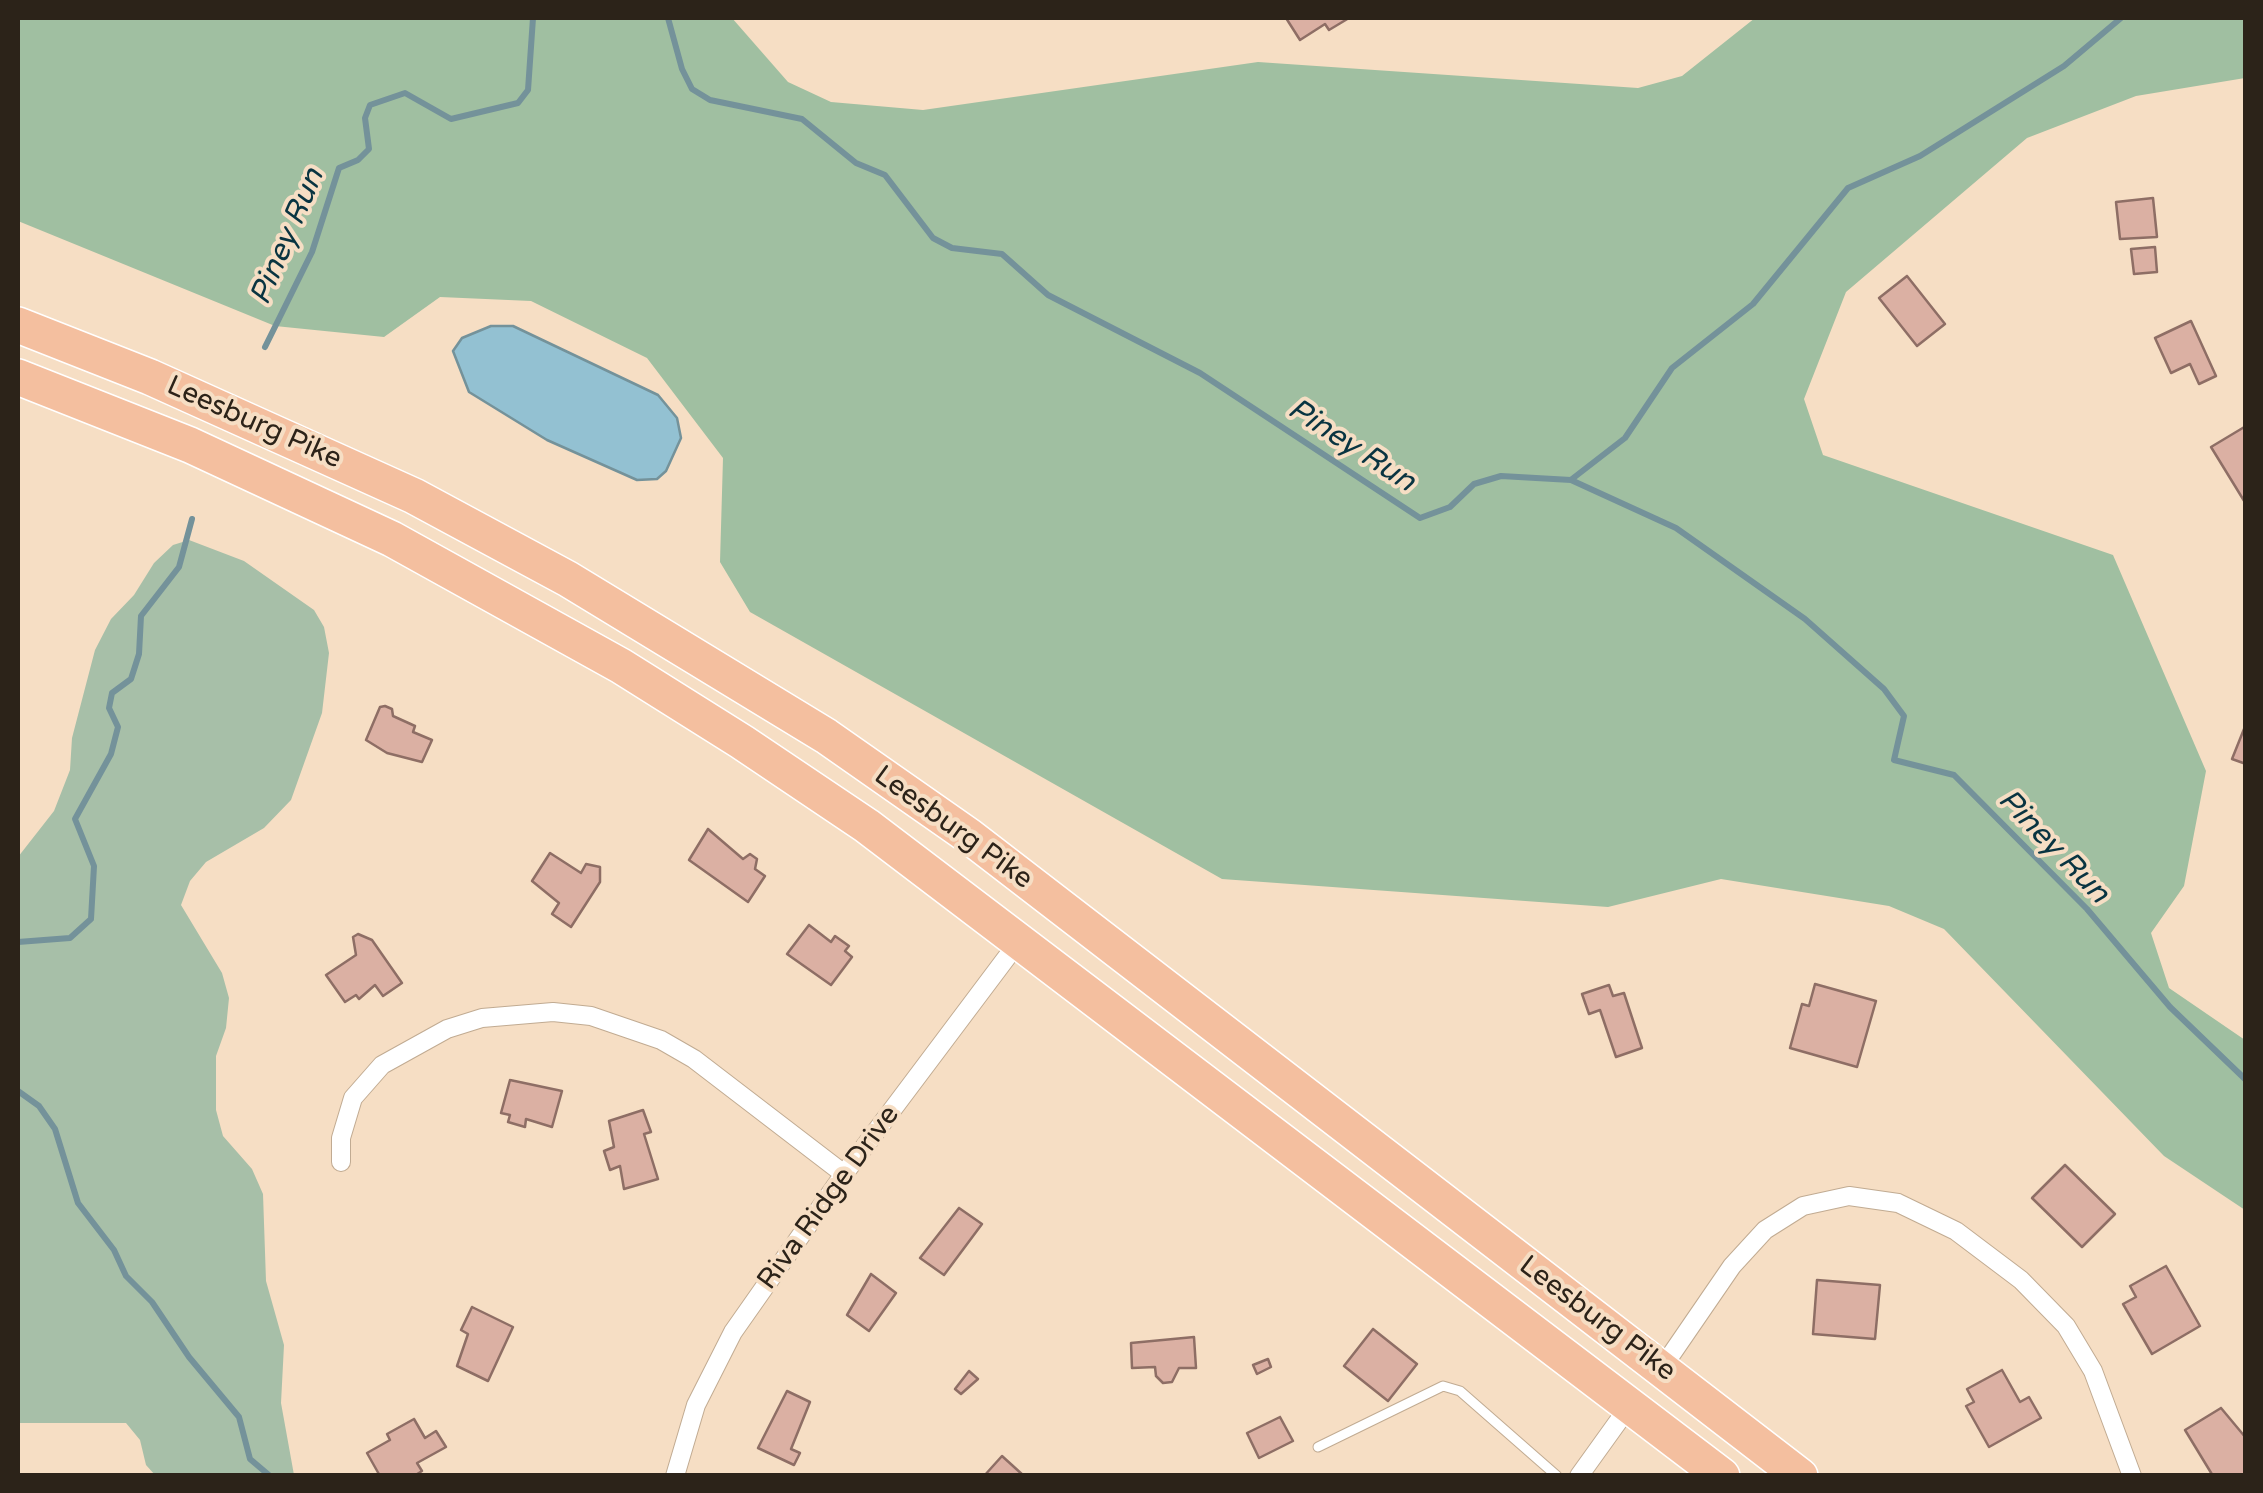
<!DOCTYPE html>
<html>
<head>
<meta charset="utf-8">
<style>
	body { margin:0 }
	#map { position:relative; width:2263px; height:1493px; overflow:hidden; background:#f6dec4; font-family:"Varela Round",sans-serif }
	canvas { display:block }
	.frame { position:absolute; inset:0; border:20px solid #2c2319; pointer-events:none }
</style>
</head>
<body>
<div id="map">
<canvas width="2263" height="1493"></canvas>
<div class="frame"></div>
</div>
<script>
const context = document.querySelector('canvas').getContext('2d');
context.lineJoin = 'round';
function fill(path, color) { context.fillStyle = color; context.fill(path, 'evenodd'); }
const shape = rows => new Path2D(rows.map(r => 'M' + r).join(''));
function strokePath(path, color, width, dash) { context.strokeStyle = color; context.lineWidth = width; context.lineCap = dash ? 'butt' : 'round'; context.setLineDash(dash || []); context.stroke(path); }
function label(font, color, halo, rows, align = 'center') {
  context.font = font + ' "Varela Round",sans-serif'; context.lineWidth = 8; context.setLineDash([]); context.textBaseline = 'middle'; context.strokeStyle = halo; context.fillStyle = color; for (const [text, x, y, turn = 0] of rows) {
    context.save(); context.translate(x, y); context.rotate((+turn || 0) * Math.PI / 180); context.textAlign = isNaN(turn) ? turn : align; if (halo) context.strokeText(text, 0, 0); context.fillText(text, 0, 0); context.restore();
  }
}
const green = shape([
	[189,540,244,561,314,610,324,627,329,653,322,713,291,800,264,828,206,862,190,881,181,905,222,973,229,998,226,1028,216,1056,216,1110,223,1136,252,1169,263,1194,266,1281,284,1345,281,1403,294,1475,155,1475,146,1465,140,1440,126,1423,18,1423,18,857,54,811,70,770,72,738,95,650,111,619,134,595,154,563,173,545]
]);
const forest = shape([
	[18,18,732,18,788,82,831,102,923,110,1258,62,1638,88,1682,76,1755,18,2245,18,2245,78,2136,96,2027,138,1846,292,1804,399,1823,455,2113,555,2206,771,2184,886,2151,933,2169,988,2245,1040,2245,1210,2164,1156,1944,929,1889,906,1721,879,1608,907,1222,879,750,612,720,562,723,458,647,358,531,301,440,297,384,337,275,326,18,221]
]);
const water = shape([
	[491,326,513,326,658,395,677,418,681,438,666,471,657,479,637,480,547,440,469,392,453,351,462,338,491,326]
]);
const stream = shape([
	[668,18,682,69,692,89,710,100,802,119,856,163,885,175,933,238,952,248,1002,254,1048,295,1200,373,1420,518,1450,507,1474,484,1501,476,1571,480,1676,528,1805,619,1884,689,1904,716,1894,760,1954,775,2087,909,2170,1007,2246,1080],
	[265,347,312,252,339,168,358,160,369,149,365,118,370,105,405,93,451,119,518,103,528,90,533,18],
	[1572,479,1625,438,1672,368,1753,304,1848,188,1920,156,2064,66,2121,18],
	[18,942,70,938,91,919,94,866,75,819,111,754,118,727,109,708,112,693,131,679,139,654,141,616,179,567,192,519],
	[18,1091,39,1106,55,1129,78,1203,114,1250,126,1276,152,1302,189,1357,239,1417,250,1459,270,1476]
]);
const building = shape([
	[1286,18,1349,18,1329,30,1325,24,1300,40,1286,18],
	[2153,198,2157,237,2120,239,2116,202,2153,198],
	[2155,247,2157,272,2134,274,2131,249,2155,247],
	[1907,276,1945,324,1917,346,1879,298,1907,276],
	[2191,321,2216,376,2199,384,2190,364,2171,373,2155,338,2191,321],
	[2246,426,2246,504,2211,447,2246,426],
	[385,706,392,709,393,716,415,726,413,732,432,740,422,762,387,753,366,740,380,707,385,706],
	[2246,724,2246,764,2232,759,2246,724],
	[708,829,743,859,750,854,757,859,755,869,765,876,748,902,689,860,708,829],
	[550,853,581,873,586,864,600,867,600,882,571,927,552,914,559,903,532,881,550,853],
	[809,925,831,942,835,936,849,946,845,951,852,957,831,985,787,954,809,925],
	[358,934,372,940,402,983,383,996,375,985,359,999,356,995,345,1002,326,975,356,955,353,937,358,934],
	[1815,984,1876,1001,1857,1067,1790,1048,1802,1004,1809,1006,1815,984],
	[1609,985,1613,996,1624,993,1642,1048,1616,1057,1600,1010,1589,1014,1582,994,1609,985],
	[510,1080,562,1091,552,1127,526,1119,525,1127,508,1122,510,1115,501,1113,510,1080],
	[643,1110,651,1132,644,1134,658,1179,624,1189,620,1166,610,1170,604,1151,614,1147,609,1121,643,1110],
	[2065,1165,2115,1214,2082,1247,2032,1198,2065,1165],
	[959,1208,982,1224,944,1275,920,1258,959,1208],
	[2166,1266,2200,1326,2152,1354,2123,1304,2136,1297,2130,1286,2166,1266],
	[871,1274,896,1293,869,1331,847,1315,871,1274],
	[1817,1280,1880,1285,1875,1339,1813,1334,1817,1280],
	[472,1307,513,1327,488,1381,457,1366,468,1334,461,1330,472,1307],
	[1373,1329,1417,1364,1388,1401,1344,1366,1373,1329],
	[1194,1337,1196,1368,1179,1368,1172,1382,1163,1383,1156,1376,1155,1367,1132,1368,1131,1343,1194,1337],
	[1268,1359,1271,1367,1257,1374,1253,1365,1268,1359],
	[2002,1370,2020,1402,2029,1397,2041,1418,1989,1447,1966,1406,1974,1402,1967,1389,2002,1370],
	[969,1371,978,1379,961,1394,955,1389,969,1371],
	[787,1391,810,1402,791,1449,800,1453,794,1465,758,1448,787,1391],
	[2221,1408,2246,1438,2246,1476,2213,1476,2185,1430,2221,1408],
	[1280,1417,1293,1441,1259,1458,1247,1433,1280,1417],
	[414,1419,425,1438,436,1431,446,1447,417,1463,422,1471,414,1476,380,1476,367,1453,390,1440,387,1434,414,1419],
	[1002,1456,1024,1476,984,1476,1002,1456]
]);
const lane = shape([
	[1318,1447,1443,1386,1460,1391,1557,1476]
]);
const street = shape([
	[341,1162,341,1138,353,1098,382,1065,447,1029,482,1018,553,1012,591,1016,661,1040,694,1059,844,1174],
	[1662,1368,1732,1266,1765,1230,1803,1206,1849,1196,1898,1203,1956,1231,2021,1280,2066,1326,2093,1371,2132,1476],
	[675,1476,696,1405,733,1332,844,1174,1019,941],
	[1579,1476,1630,1405]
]);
const highway = shape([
	[18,325,150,377,414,496,568,579,826,736,969,836,1800,1476],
	[18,377,190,445,392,539,621,666,742,742,867,826,1722,1476]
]);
const streetNames = [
	["Leesburg Pike",254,423,24],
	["Leesburg Pike",953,828,36],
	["Riva Ridge Drive",829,1198,-54],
	["Leesburg Pike",1597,1319,37]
];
const waterNames = [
	["Piney Run",288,237,-67],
	["Piney Run",1351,446,33],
	["Piney Run",2053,847,46]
];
fill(green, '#a7bfa8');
fill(forest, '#a0bfa1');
fill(water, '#93c1d2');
strokePath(water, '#74929a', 2.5);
strokePath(stream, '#74929a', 6);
fill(building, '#dbb0a3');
strokePath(building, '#8e6e65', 2.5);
strokePath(lane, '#c1ab92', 11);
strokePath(street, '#c1ab92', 20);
strokePath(highway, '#fff', 38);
strokePath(lane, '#fff', 9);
strokePath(street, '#fff', 18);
strokePath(highway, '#f4bf9f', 35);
label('28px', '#2c2319', '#f6dec4', streetNames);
label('italic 30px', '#093441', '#f6dec4', waterNames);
</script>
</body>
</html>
